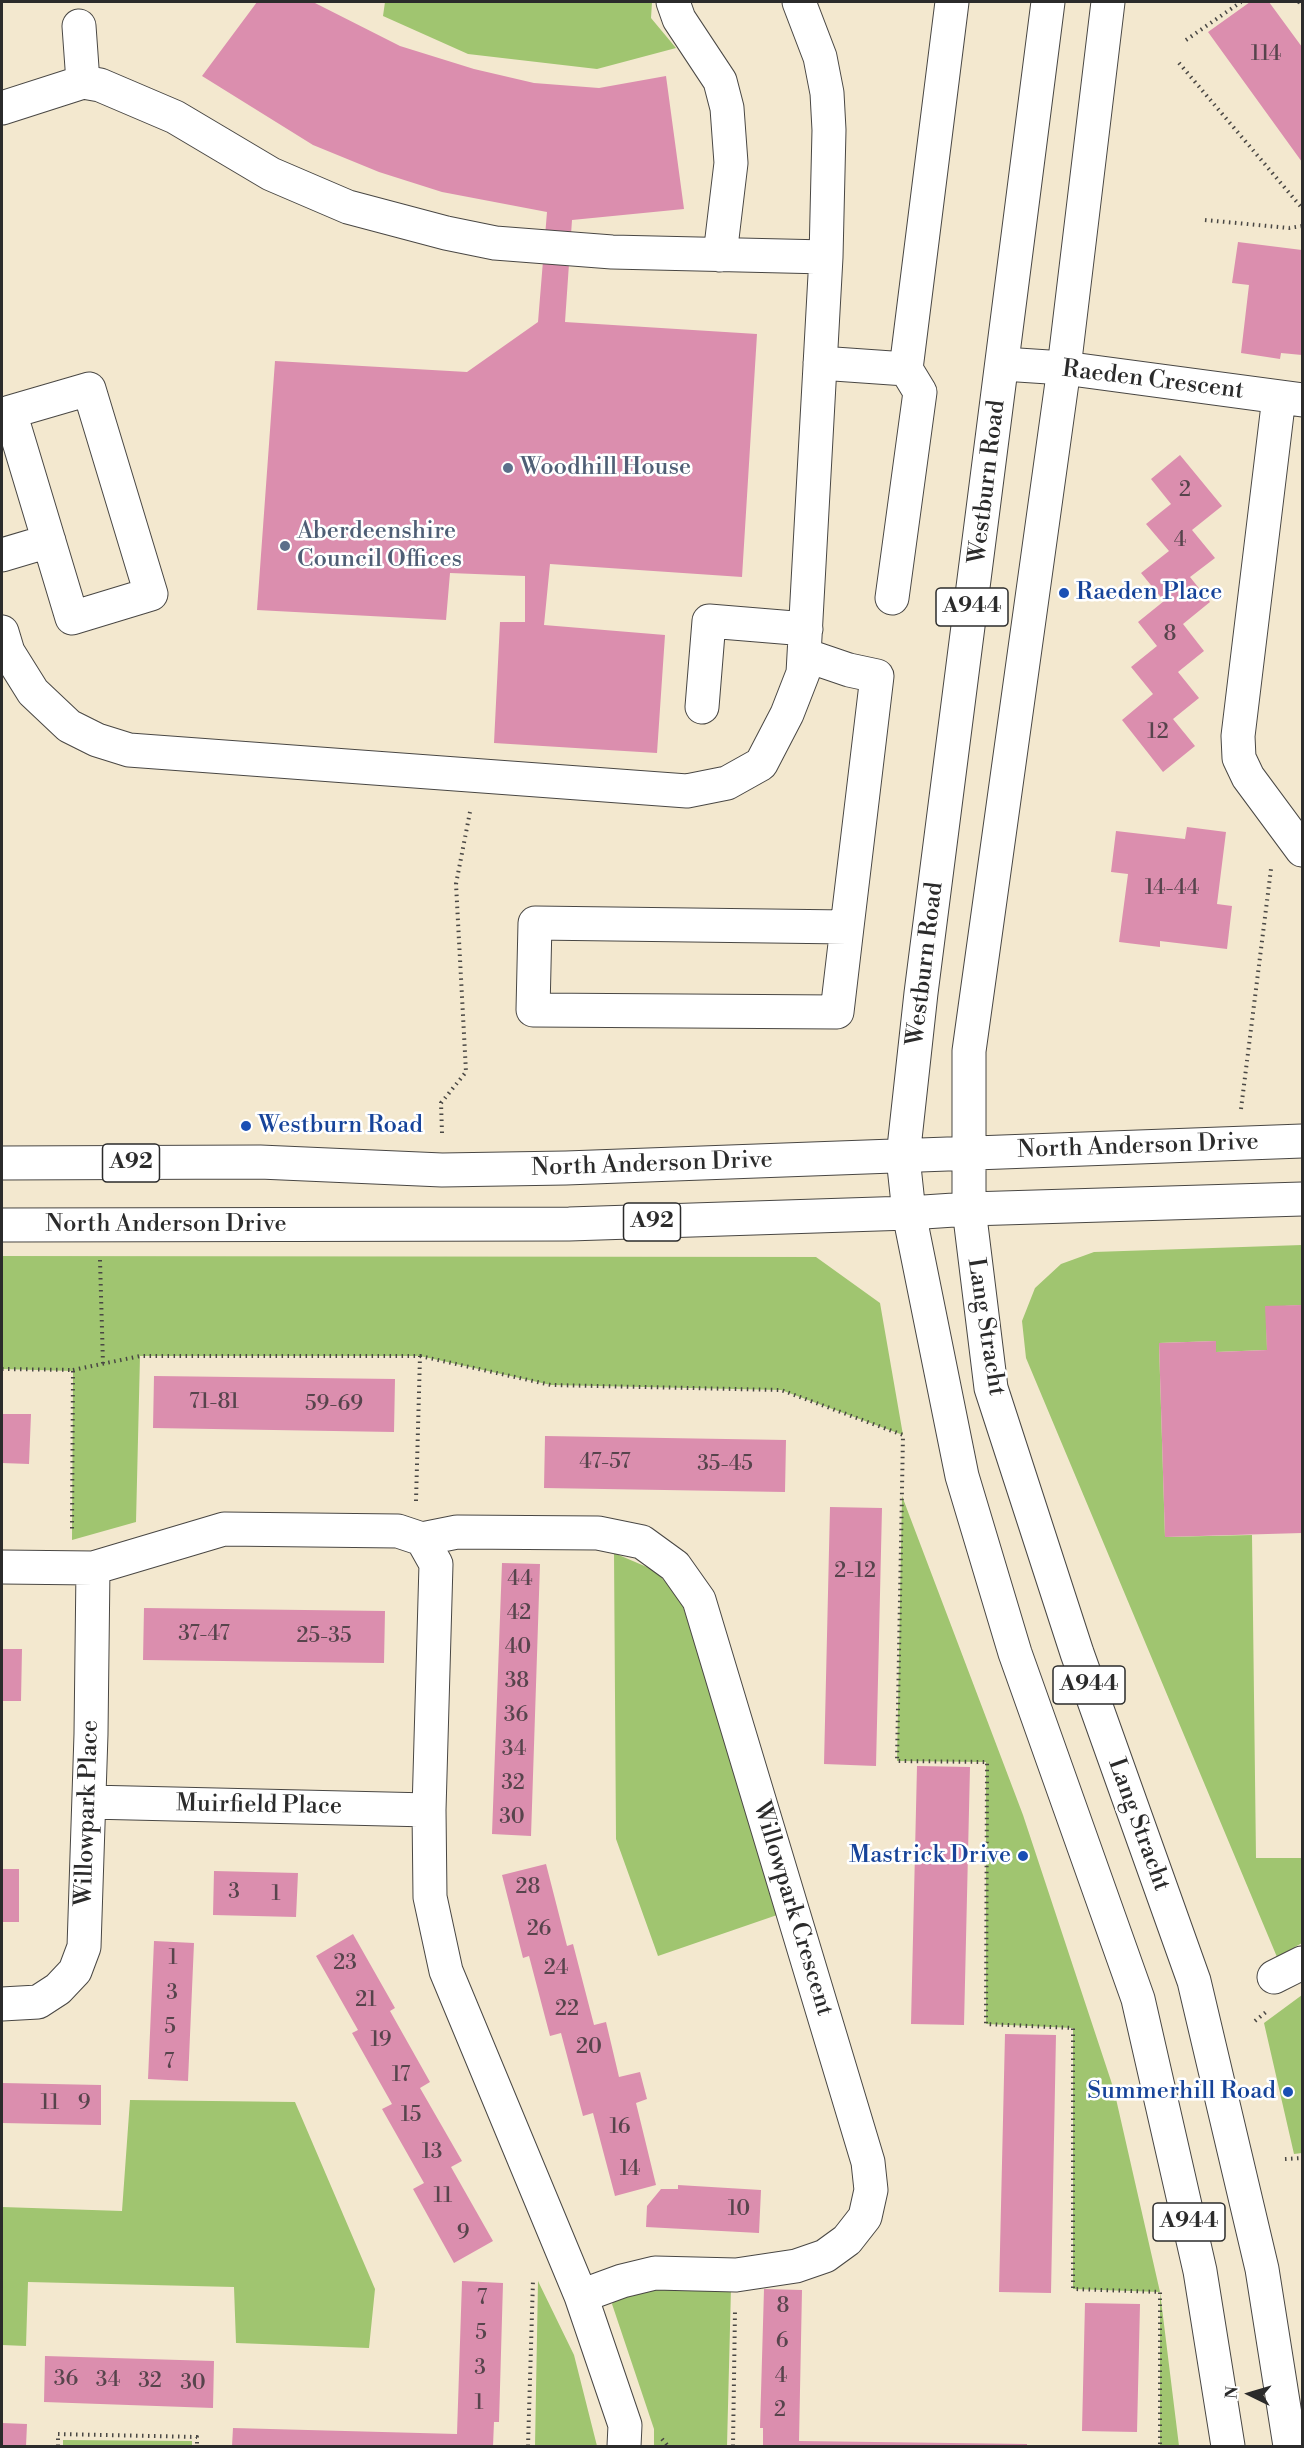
<!DOCTYPE html>
<html>
<head>
<meta charset="utf-8">
<style>
	body { margin:0 }
	#map { position:relative; width:1304px; height:2448px; overflow:hidden; background:#f3e8cf; font-family:"Libre Bodoni",serif }
	canvas { display:block }
	.frame { position:absolute; inset:0; border:3px solid #2b2b2b; pointer-events:none }
	.north { position:absolute; left:1220px; top:2364px; width:60px; height:60px; -webkit-text-stroke:4px #fff; paint-order:stroke; rotate:275deg; font-size:16px; font-weight:700; line-height:24px; text-align:center; color:#2b2b2b }
	.north::after { content:''; display:block; margin:auto; width:21px; height:27px; background:#2b2b2b; clip-path:polygon(50% 0,100% 100%,50% 72%,0 100%) }
</style>
</head>
<body>
<div id="map">
<canvas width="1304" height="2448"></canvas>
<div class="frame"></div>
<div class="north">N</div>
</div>
<script>
const context = document.querySelector('canvas').getContext('2d');
context.lineJoin = 'round';
function fill(path, color) { context.fillStyle = color; context.fill(path, 'evenodd'); }
const shape = rows => new Path2D(rows.map(r => 'M' + r).join(''));
function strokePath(path, color, width, dash) { context.strokeStyle = color; context.lineWidth = width; context.lineCap = dash ? 'butt' : 'round'; context.setLineDash(dash || []); context.stroke(path); }
function label(font, color, halo, rows, align = 'center') {
  context.font = font + ' "Libre Bodoni",serif'; context.lineWidth = 5; context.setLineDash([]); context.textBaseline = 'middle'; context.strokeStyle = halo; context.fillStyle = color; for (const [text, x, y, turn = 0] of rows) {
    context.save(); context.translate(x, y); context.rotate((+turn || 0) * Math.PI / 180); context.textAlign = isNaN(turn) ? turn : align; if (halo) context.strokeText(text, 0, 0); context.fillText(text, 0, 0); context.restore();
  }
}
const green = shape([
	[385,2,652,2,651,18,676,48,597,69,468,54,383,16],
	[1302,1245,1302,1305,1266,1307,1267,1350,1216,1352,1216,1341,1159,1343,1165,1537,1252,1535,1256,1858,1302,1858,1302,1943,1277,1957,1026,1358,1022,1321,1035,1288,1061,1264,1094,1252],
	[2,1256,816,1257,880,1303,903,1435,781,1390,551,1385,420,1356,140,1356,136,1522,72,1540,73,1371,2,1369],
	[902,1496,1023,1815,1114,2090,1160,2292,1179,2446,1160,2446,1160,2292,1073,2289,1073,2028,986,2024,986,1762,897,1761],
	[614,1553,654,1570,680,1597,780,1914,658,1956,616,1839],
	[1302,1995,1302,2153,1294,2154,1264,2023],
	[130,2100,295,2102,375,2289,369,2348,236,2343,234,2287,28,2282,26,2346,2,2345,2,2207,122,2211],
	[538,2281,574,2355,597,2446,535,2446],
	[661,2287,731,2288,727,2446,654,2446,654,2429,612,2304,617,2295],
	[63,2440,192,2441,192,2446,63,2446]
]);
const building = shape([
	[257,2,313,2,400,46,474,69,534,83,599,88,666,76,684,209,572,220,565,322,757,334,742,577,550,564,544,625,665,635,657,753,494,743,500,622,525,622,525,576,450,573,446,620,257,610,275,361,467,372,538,322,547,212,442,192,379,172,313,145,202,76],
	[1250,2,1269,2,1302,47,1302,162,1208,32],
	[1238,242,1302,250,1302,355,1281,353,1280,359,1241,353,1249,285,1232,283],
	[1180,455,1222,506,1192,530,1215,558,1190,577,1210,602,1183,624,1204,651,1178,672,1199,698,1173,719,1195,746,1163,772,1122,720,1153,694,1131,667,1157,646,1138,622,1164,601,1141,573,1169,551,1146,524,1171,504,1151,479],
	[1187,827,1226,832,1217,904,1232,906,1227,949,1160,941,1160,947,1119,942,1128,874,1111,872,1116,831,1185,839],
	[1302,1305,1302,1533,1165,1537,1159,1343,1216,1341,1216,1352,1267,1350,1265,1306],
	[154,1376,395,1379,394,1432,153,1428],
	[2,1414,31,1414,29,1464,2,1463],
	[545,1436,786,1440,785,1492,544,1488],
	[830,1507,882,1508,876,1766,824,1764],
	[502,1563,540,1564,531,1836,492,1834],
	[144,1608,385,1611,384,1663,143,1660],
	[2,1649,22,1649,21,1701,2,1701],
	[917,1766,970,1767,964,2025,911,2024],
	[546,1864,567,1946,573,1944,594,2025,606,2022,619,2077,640,2072,647,2099,636,2103,656,2185,615,2196,593,2113,583,2116,561,2033,550,2036,529,1956,523,1958,502,1875],
	[2,1869,19,1869,19,1922,2,1922],
	[214,1871,298,1873,296,1917,213,1915],
	[353,1934,395,2008,390,2011,430,2082,420,2088,462,2161,451,2167,493,2241,454,2263,413,2189,424,2183,382,2109,392,2104,352,2033,358,2030,316,1956],
	[154,1941,194,1943,188,2081,148,2079],
	[1005,2034,1056,2035,1051,2293,999,2292],
	[2,2083,101,2085,101,2125,2,2123],
	[678,2185,761,2190,759,2233,646,2227,647,2206,661,2189,678,2189],
	[462,2281,503,2283,499,2422,494,2422,493,2446,232,2446,233,2428,457,2434],
	[764,2289,802,2290,799,2441,1027,2444,1027,2446,763,2446,763,2428,760,2428],
	[1085,2303,1140,2304,1137,2432,1082,2431],
	[45,2356,214,2361,213,2408,44,2402],
	[2,2423,27,2424,26,2446,2,2446]
]);
const path = shape([
	[1299,2,1302,7],
	[1186,40,1241,2],
	[1179,63,1302,208],
	[1205,220,1289,228,1302,226],
	[1241,1109,1271,869],
	[442,1133,441,1103,466,1072,456,884,470,812],
	[100,1260,103,1364],
	[420,1356,551,1385,781,1390,903,1435,897,1761,987,1762,986,2024,1073,2028,1073,2289,1160,2292,1160,2446],
	[2,1369,73,1370,72,1533],
	[73,1370,140,1356,420,1356,416,1501],
	[1255,2021,1266,2012],
	[1285,2159,1302,2158],
	[662,2439,668,2446],
	[58,2446,58,2434,197,2437,197,2446],
	[528,2446,533,2280],
	[733,2446,735,2310]
]);
const minor = shape([
	[673,2,679,19,720,81,727,108,731,163,720,255],
	[79,26,83,82],
	[2,108,83,82,100,85,175,117,271,174,348,207,446,233,495,243,612,252,826,257],
	[820,363,906,369,952,2],
	[1003,364,1064,368,1302,400],
	[89,389,151,594,72,618,10,412,89,389],
	[1279,397,1238,736,1239,758,1248,777,1302,850],
	[2,555,49,541],
	[892,598,920,392,906,369],
	[2,632,8,652,33,692,69,726,97,740,129,750,687,791,727,783,761,764,787,714,803,673,826,257,829,130,827,93,820,57,799,2],
	[805,655,849,670,877,676,847,927,837,1012,533,1010,535,923,847,927],
	[702,707,709,621,806,629],
	[422,1539,457,1532,598,1533,642,1542,675,1566,699,1600,868,2162,871,2190,865,2217,847,2240,825,2256,796,2266,736,2275,655,2273,622,2281,581,2296],
	[2,1567,93,1568,224,1529,398,1531,422,1539,436,1564,429,1810,430,1897,446,1971,581,2296,625,2425,624,2446],
	[89,1802,429,1810],
	[1274,1977,1302,1963],
	[2,2004,38,2002,58,1989,75,1971,84,1947,91,1734,93,1568]
]);
const major = shape([
	[1048,2,921,993,903,1157,909,1213,962,1476,1015,1653,1138,1999,1200,2271,1228,2446],
	[1108,2,1064,368,969,1051,969,1209,991,1388,1077,1653,1194,1981,1262,2269,1290,2446],
	[2,1163,260,1162,442,1170,566,1168,1302,1141],
	[2,1225,569,1224,909,1213,969,1209,1302,1199]
]);
const markers = [
	[508,468,6,"#5c6f8a"],
	[285,546,6,"#5c6f8a"],
	[1064,593,6,"#1a4fb4"],
	[246,1126,6,"#1a4fb4"],
	[1023,1856,6,"#1a4fb4"],
	[1288,2092,6,"#1a4fb4"]
];
const numberNames = [
	["114",1266,55],
	["2",1185,491],
	["4",1180,541],
	["8",1170,635],
	["12",1158,733],
	["14-44",1172,889],
	["71-81",214,1403],
	["59-69",334,1405],
	["47-57",605,1463],
	["35-45",725,1465],
	["2-12",855,1572],
	["44",520,1580],
	["42",519,1614],
	["37-47",204,1635],
	["25-35",324,1637],
	["40",518,1648],
	["38",517,1682],
	["36",516,1716],
	["34",514,1750],
	["32",513,1784],
	["30",512,1818],
	["28",528,1888],
	["3",234,1893],
	["1",276,1895],
	["26",539,1930],
	["1",173,1959],
	["23",345,1964],
	["24",556,1969],
	["3",172,1994],
	["21",366,2001],
	["22",567,2010],
	["5",170,2028],
	["19",381,2041],
	["20",589,2048],
	["7",169,2063],
	["17",401,2076],
	["11",50,2104],
	["9",84,2104],
	["15",411,2116],
	["16",620,2128],
	["13",432,2153],
	["14",630,2170],
	["11",443,2197],
	["10",739,2210],
	["9",463,2234],
	["7",482,2299],
	["8",783,2307],
	["5",481,2334],
	["6",782,2342],
	["3",480,2369],
	["4",781,2377],
	["36",66,2380],
	["34",108,2381],
	["32",150,2382],
	["30",193,2384],
	["1",479,2404],
	["2",780,2411]
];
const shields = [
	[972,607,72],
	[131,1163,57],
	[652,1222,57],
	[1089,1685,72],
	[1189,2222,72]
];
const shieldNames = [
	["A944",972,607],
	["A92",131,1163],
	["A92",652,1222],
	["A944",1089,1685],
	["A944",1189,2222]
];
const streetNames = [
	["Raeden Crescent",1153,381,7],
	["Westburn Road",988,482,-83],
	["Westburn Road",926,964,-83],
	["North Anderson Drive",1138,1147,-2],
	["North Anderson Drive",652,1165,-2],
	["North Anderson Drive",166,1225],
	["Lang Stracht",985,1327,81],
	["Muirfield Place",259,1806,1],
	["Willowpark Place",88,1813,-88],
	["Lang Stracht",1138,1825,70],
	["Willowpark Crescent",792,1909,73]
];
const serviceNames = [
	["Woodhill House",520,468],
	["Aberdeenshire",297,532],
	["Council Offices",297,560]
];
const transitNames = [
	["Raeden Place",1076,593],
	["Westburn Road",258,1126],
	["Mastrick Drive",1011,1856,"right"],
	["Summerhill Road",1276,2092,"right"]
];
fill(green, '#a0c570');
fill(building, '#db8eae');
strokePath(minor, '#494744', 35);
strokePath(major, '#494744', 35);
strokePath(path, '#494744', 4, [1.5, 4.5]);
strokePath(minor, '#fff', 33);
strokePath(major, '#fff', 33);
for (const [x, y, r, color] of markers) { const dot = new Path2D(); dot.arc(x, y, r, 0, 2 * Math.PI); context.fillStyle = color; context.fill(dot); strokePath(dot, '#fff', 2); }
label('21px', '#57444c', null, numberNames);
for (const [x, y, w] of shields) { const box = new Path2D(); box.roundRect(x - w / 2, y - 19, w, 38, 4.5); context.fillStyle = '#fff'; context.fill(box); strokePath(box, '#2b2b2b', 1.5); }
label('bold 22px', '#2b2b2b', null, shieldNames);
label('24px', '#2b2b2b', '#fff', streetNames);
label('24px', '#4e5e75', '#fff', serviceNames, 'left');
label('24px', '#164399', '#fff', transitNames, 'left');
</script>
</body>
</html>
